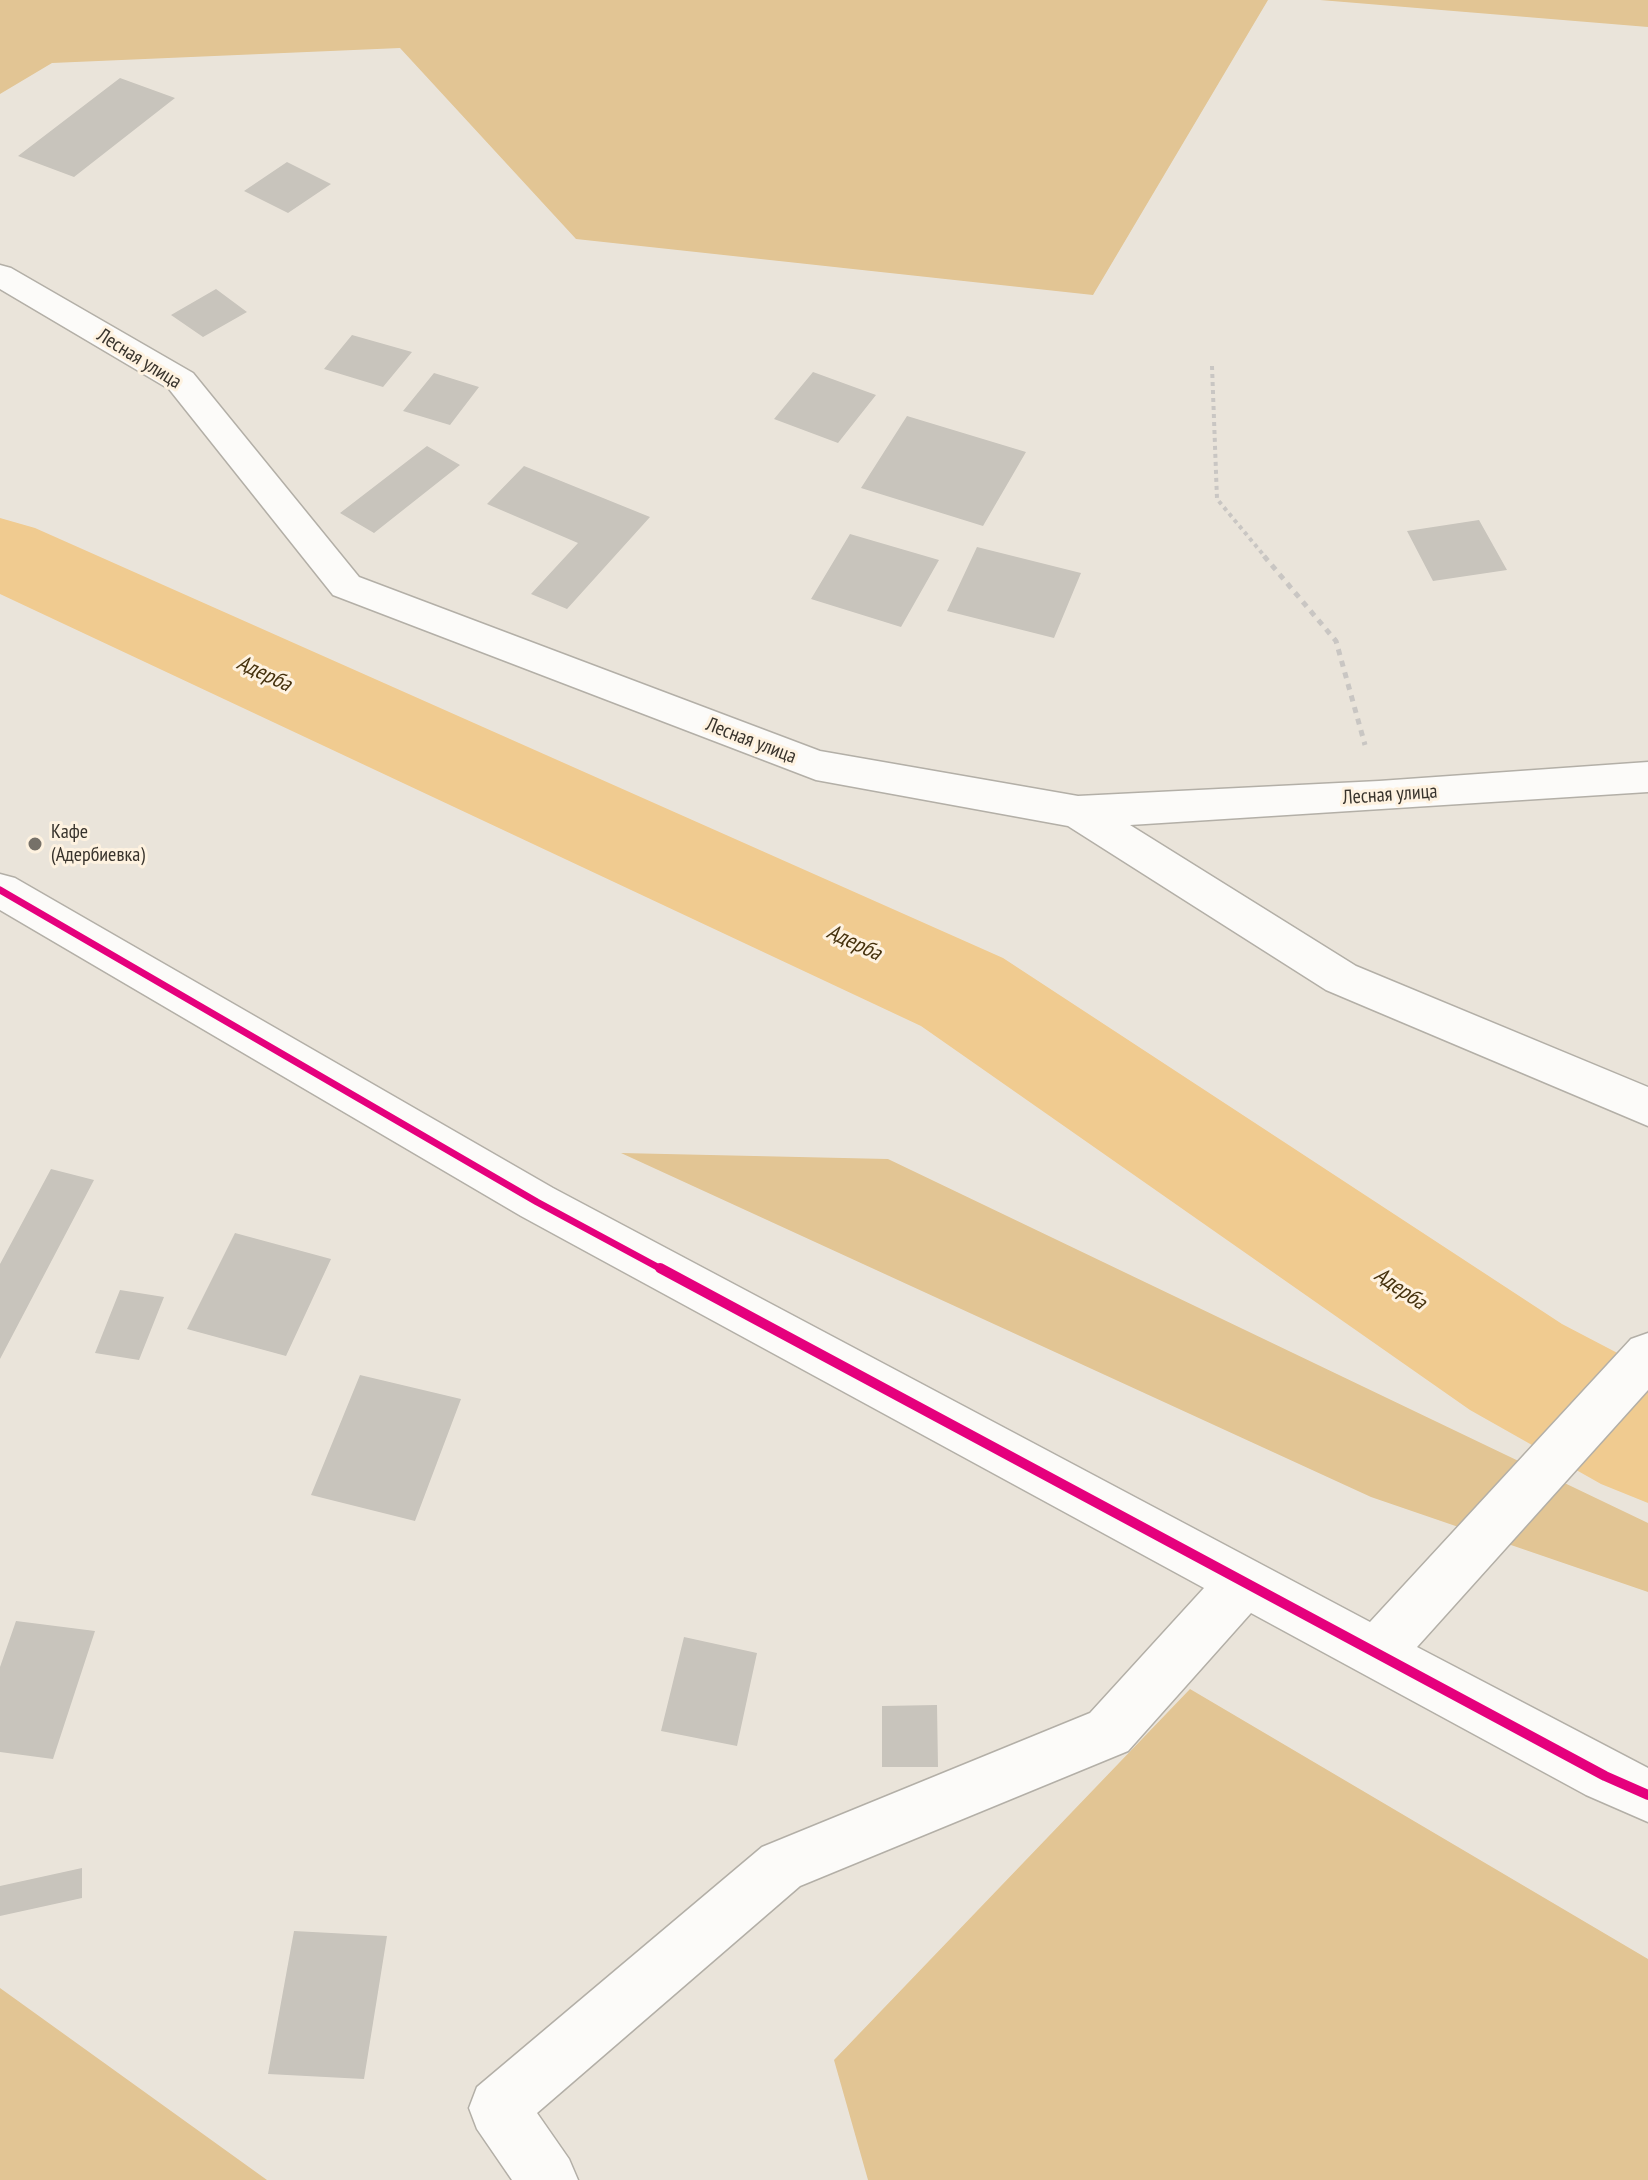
<!DOCTYPE html>
<html>
<head>
<meta charset="utf-8">
<style>
	body { margin:0 }
	canvas { display:block; background:#eae4da }
</style>
</head>
<body>
<canvas width="1648" height="2180"></canvas>
<script>
const context = document.querySelector('canvas').getContext('2d');
context.lineJoin = 'round';
function fill(path, color) { context.fillStyle = color; context.fill(path, 'evenodd'); }
const shape = rows => new Path2D(rows.map(r => 'M' + r).join(''));
function strokePath(path, color, width, dash) { context.strokeStyle = color; context.lineWidth = width; context.lineCap = dash ? 'butt' : 'round'; context.setLineDash(dash || []); context.stroke(path); }
function label(font, color, halo, rows, align = 'center') {
  context.font = font + ' "PT Sans Narrow",sans-serif'; context.lineWidth = 6; context.setLineDash([]); context.textBaseline = 'middle'; context.strokeStyle = halo; context.fillStyle = color; for (const [text, x, y, turn = 0] of rows) {
    context.save(); context.translate(x, y); context.rotate((+turn || 0) * Math.PI / 180); context.textAlign = isNaN(turn) ? turn : align; if (halo) context.strokeText(text, 0, 0); context.fillText(text, 0, 0); context.restore();
  }
}
const forest = shape([
	[0,0,1268,0,1093,295,576,239,400,48,52,63,0,94],
	[1320,0,1648,0,1648,27],
	[621,1153,888,1159,1648,1523,1648,1592,1371,1497],
	[1190,1689,1648,1959,1648,2180,868,2180,834,2060],
	[0,1988,267,2180,0,2180]
]);
const river = shape([
	[0,518,35,528,1003,958,1562,1324,1648,1369,1648,1503,1601,1484,1470,1410,921,1026,0,594,0,518]
]);
const building = shape([
	[120,78,175,98,74,177,18,156],
	[287,162,331,184,288,213,244,191],
	[216,289,247,312,203,337,171,315],
	[352,335,412,352,383,387,324,369],
	[813,372,876,395,838,443,774,419],
	[434,373,479,387,450,425,403,411],
	[907,416,1026,452,983,526,861,488],
	[427,446,460,465,374,533,340,513],
	[524,466,650,517,567,609,531,594,578,543,487,504],
	[1479,520,1507,570,1433,581,1407,531],
	[850,534,939,560,901,627,811,599],
	[977,547,1081,573,1054,638,947,611],
	[51,1169,94,1180,0,1359,0,1264],
	[235,1233,331,1259,286,1356,187,1329],
	[120,1290,164,1297,139,1360,95,1353],
	[360,1375,461,1399,415,1521,311,1495],
	[16,1621,95,1631,53,1759,0,1752,0,1667],
	[684,1637,757,1653,737,1746,661,1731],
	[937,1705,938,1767,882,1767,882,1706],
	[82,1868,82,1898,0,1916,0,1886],
	[294,1931,387,1936,364,2079,268,2074]
]);
const pathFar1 = shape([
	[1212,366,1217,499,1266,558]
]);
const path = shape([
	[1264,556,1336,641,1365,745]
]);
const minor = shape([
	[0,265,11,268,193,373,359,577,820,751,1078,796,1379,781,1648,762,1648,792,1130,825,1356,966,1648,1087,1648,1126,1326,990,1068,826,816,780,333,595,169,389,0,289,0,265],
	[0,874,15,878,553,1188,1370,1622,1631,1339,1648,1333,1648,1390,1417,1647,1648,1768,1648,1822,1586,1795,1251,1613,1128,1751,800,1886,537,2113,569,2159,578,2180,512,2180,477,2129,469,2108,477,2087,762,1847,1090,1713,1204,1588,521,1216,0,910,0,874]
]);
const bus1Far1 = shape([
	[0,890,537,1202,663,1270]
]);
const bus1 = shape([
	[660,1268,1605,1776,1648,1795]
]);
const markers = [
	[35,844,8,"#767169"]
];
const streetNames = [
	["Лесная улица",139,359,32],
	["Лесная улица",751,741,21],
	["Лесная улица",1390,795,-4]
];
const poiNames = [
	["Кафе",51,832],
	["(Адербиевка)",51,855]
];
const waterNames = [
	["Адерба",264,674,25],
	["Адерба",854,943,25],
	["Адерба",1400,1289,34]
];
fill(forest, '#e2c594');
fill(river, '#f0cb90');
fill(building, '#c8c4bc');
strokePath(minor, '#b3afa7', 3);
strokePath(pathFar1, '#c9c6c3', 4, [4, 4]);
strokePath(path, '#c9c6c3', 5, [6, 6]);
fill(minor, '#fcfbf9');
strokePath(bus1Far1, '#e5007d', 7);
strokePath(bus1, '#e5007d', 10);
for (const [x, y, r, color] of markers) { const dot = new Path2D(); dot.arc(x, y, r, 0, 2 * Math.PI); context.fillStyle = color; context.fill(dot); strokePath(dot, '#fef2e0', 3); }
label('20px', '#38332c', '#fef2e0', streetNames);
label('20px', '#38332c', '#fef2e0', poiNames, 'left');
label('italic 22px', '#46320e', '#fef2e0', waterNames);
</script>
</body>
</html>
